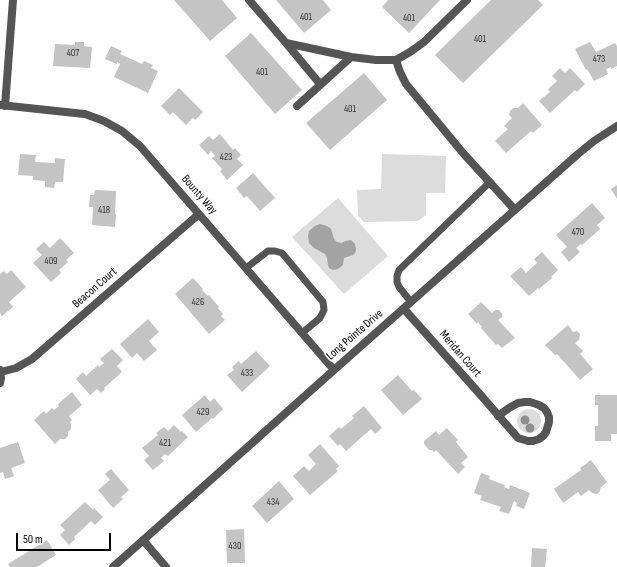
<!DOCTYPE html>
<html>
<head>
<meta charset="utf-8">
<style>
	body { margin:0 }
	#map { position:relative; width:617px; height:567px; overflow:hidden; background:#fff; font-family:"Sofia Sans Condensed",sans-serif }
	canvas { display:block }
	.scale { position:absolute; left:16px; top:533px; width:95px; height:18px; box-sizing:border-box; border:2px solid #000; border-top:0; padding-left:5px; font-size:12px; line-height:14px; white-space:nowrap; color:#000; -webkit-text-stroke:3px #fff; paint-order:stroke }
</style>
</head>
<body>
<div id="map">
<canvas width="617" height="567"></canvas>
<div class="scale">50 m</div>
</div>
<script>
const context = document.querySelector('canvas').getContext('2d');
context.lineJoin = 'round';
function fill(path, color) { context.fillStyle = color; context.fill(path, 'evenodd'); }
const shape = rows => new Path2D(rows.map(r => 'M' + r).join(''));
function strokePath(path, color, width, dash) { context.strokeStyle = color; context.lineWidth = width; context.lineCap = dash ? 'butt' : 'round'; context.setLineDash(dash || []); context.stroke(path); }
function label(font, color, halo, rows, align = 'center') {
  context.font = font + ' "Sofia Sans Condensed",sans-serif'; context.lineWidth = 3.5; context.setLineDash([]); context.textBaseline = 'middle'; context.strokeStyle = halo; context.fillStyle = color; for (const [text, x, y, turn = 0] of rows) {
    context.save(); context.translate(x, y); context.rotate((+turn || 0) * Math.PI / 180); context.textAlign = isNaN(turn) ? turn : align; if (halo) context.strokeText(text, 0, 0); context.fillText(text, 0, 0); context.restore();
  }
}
const green = shape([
	[382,154,446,156,445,193,426,193,426,215,418,221,364,222,358,216,357,190,381,189],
	[338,198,388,256,344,294,292,237],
	'517 421a12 12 0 1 1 24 0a12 12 0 1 1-24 0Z'
]);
const water = shape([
	[320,224,327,226,331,229,334,239,337,242,341,243,346,241,351,240,355,244,356,250,355,253,353,255,344,258,343,265,338,269,333,270,329,268,328,265,327,258,325,254,314,248,309,243,308,236,309,231,315,226]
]);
const building = shape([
	[174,0,222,0,237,18,210,41],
	[276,0,323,0,331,10,304,33],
	[388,0,440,0,409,33,382,7],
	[491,0,538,0,543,5,463,83,435,55],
	[251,33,302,90,275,114,225,56],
	[75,42,84,42,84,46,92,47,90,68,53,66,55,44,75,45],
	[590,42,596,52,615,43,617,46,617,66,611,69,611,67,606,69,608,74,594,81,587,69,586,70,575,49],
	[111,46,122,51,120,54,142,64,144,61,153,65,151,68,158,71,148,93,114,77,120,64,117,62,117,64,105,59],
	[560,68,565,73,570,68,585,84,577,92,575,90,550,113,539,101,550,92,548,89,557,81,552,76],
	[364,73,387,100,330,150,306,123],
	[179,88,203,112,195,120,193,118,186,125,173,112,170,115,161,106],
	[523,103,542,125,533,133,531,131,506,153,495,141,508,129,504,126,512,118,509,115,510,111,513,108,518,108],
	[220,134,233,150,235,148,241,155,237,159,243,165,227,180,220,171,222,169,212,158,215,156,211,151,208,155,199,145,209,136,213,140],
	[20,154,36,155,35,162,55,163,55,158,65,159,63,182,55,182,54,188,45,187,45,181,33,180,33,176,18,175],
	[253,173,275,198,260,211,247,196,244,198,236,188],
	[617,185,617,199,611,189],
	[95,190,116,191,115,214,116,214,115,227,92,225,93,207,89,207,90,195,94,195],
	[592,203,605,218,597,225,600,229,582,245,581,244,576,248,580,252,569,262,561,252,567,247,556,235],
	[60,238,74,253,66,260,68,262,59,270,61,273,51,282,33,263,42,255,36,249,44,242,50,248],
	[542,252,558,270,551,277,552,278,539,289,538,288,529,296,510,276,521,267,526,273,537,263,534,259],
	[11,270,26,287,9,302,13,307,2,316,0,313,0,274,4,271,7,274],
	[193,278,203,289,202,290,208,296,209,295,219,307,218,308,223,314,221,316,225,320,209,334,175,294],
	[481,302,492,313,495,310,499,310,502,314,502,317,498,320,515,338,502,348,498,344,496,345,481,328,482,327,478,322,477,324,468,314],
	[148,319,159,332,149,341,157,350,144,361,137,353,132,358,120,344],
	[568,325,573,332,577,331,580,334,579,340,575,343,583,351,580,354,593,369,580,380,557,354,555,355,545,345],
	[112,349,123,360,117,366,122,372,104,388,105,389,101,393,97,389,90,395,76,379,83,372,86,376,98,365,99,367,104,363,100,359],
	[256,351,270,366,242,392,227,375,234,370,232,367,239,361,241,364],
	[398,375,412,391,414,390,422,399,403,415,381,390],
	[72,392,82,405,69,416,72,420,70,422,71,424,71,429,68,432,68,436,65,439,60,439,55,444,34,420,44,411,46,414,52,408,54,410,59,406,58,404],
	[205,395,210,402,214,398,223,409,213,419,212,418,196,432,182,415],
	[595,395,617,395,617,434,611,434,611,441,595,441,595,426,598,426,598,405,595,405],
	[364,406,382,428,375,434,371,429,346,451,340,444,338,446,329,436,339,427,341,429,354,418,352,416],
	[174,425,181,432,182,431,188,437,168,456,165,454,161,458,164,461,153,470,144,460,149,456,142,448,158,435,156,433,164,427,168,431],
	[447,428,458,440,456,442,468,457,461,463,465,467,458,474,436,450,434,452,432,450,429,450,424,444,424,441,436,431,439,435],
	[18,442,25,463,11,468,14,476,5,479,3,472,0,473,0,448],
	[320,444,339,466,336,469,338,471,310,495,293,476,304,466,309,471,316,464,308,455],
	[591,460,607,482,601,487,600,491,597,494,592,493,589,490,581,496,578,492,563,503,554,489,581,470,580,468],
	[111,469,129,490,121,497,123,499,113,508,98,490,110,480,105,474],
	[481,473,490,476,489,479,505,485,504,487,509,489,510,485,530,493,524,509,516,506,517,503,514,501,509,514,499,511,501,507,480,500,482,496,474,493],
	[279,481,294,499,267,523,252,506],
	[85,502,93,510,94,508,103,517,95,525,91,521,74,537,75,539,69,545,60,535,65,530,60,525],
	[244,529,245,563,227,563,226,530],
	[47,540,56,555,37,567,10,567,8,564],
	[532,548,547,549,545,567,531,567]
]);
const service = shape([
	[246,268,268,251,275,251,282,253,323,302,324,310,320,318,302,333],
	[411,302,399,287,397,282,397,276,399,270,490,182]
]);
const minor = shape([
	[249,0,286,43,351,57,376,60,396,60],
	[467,0,424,42,410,52,396,60,400,72,406,84,463,153,515,210],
	[286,43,320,84],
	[0,105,75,113,85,114,104,121,122,131,140,146,334,370],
	[5,106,13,0],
	[297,106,351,57],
	[404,309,478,392,518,438,528,441,533,441,539,439,543,436,546,432,549,422,549,417,547,412,544,408,539,405,530,402,525,402,518,403,509,408,498,416],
	[0,370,1,378,0,383],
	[1,372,16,368,32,359,199,214],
	[143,540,166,567],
	[113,567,334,370,578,154,594,141,617,126]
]);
const trees = [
	[525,420],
	[530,428]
];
const numberNames = [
	["401",306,17],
	["401",409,18],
	["401",480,39],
	["407",73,53],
	["473",599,59],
	["401",262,72],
	["401",350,109],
	["423",226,157],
	["418",104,210],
	["470",578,232],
	["409",51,261],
	["426",198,302],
	["433",247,373],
	["429",203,412],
	["421",165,443],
	["434",273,502],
	["430",235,546]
];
const streetNames = [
	["Bounty Way",199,195,49],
	["Beacon Court",95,288,-41],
	["Long Pointe Drive",355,335,-41],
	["Meridan Court",460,354,49]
];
fill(green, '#dcdcdc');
fill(water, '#a3a3a3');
fill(building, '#c4c4c4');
strokePath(service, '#555', 7);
strokePath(minor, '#555', 8);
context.fillStyle = '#8f8f8f';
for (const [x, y] of trees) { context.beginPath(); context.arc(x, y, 4.5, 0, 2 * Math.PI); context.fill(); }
label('10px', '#313131', null, numberNames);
label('12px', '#000', '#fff', streetNames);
</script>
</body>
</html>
